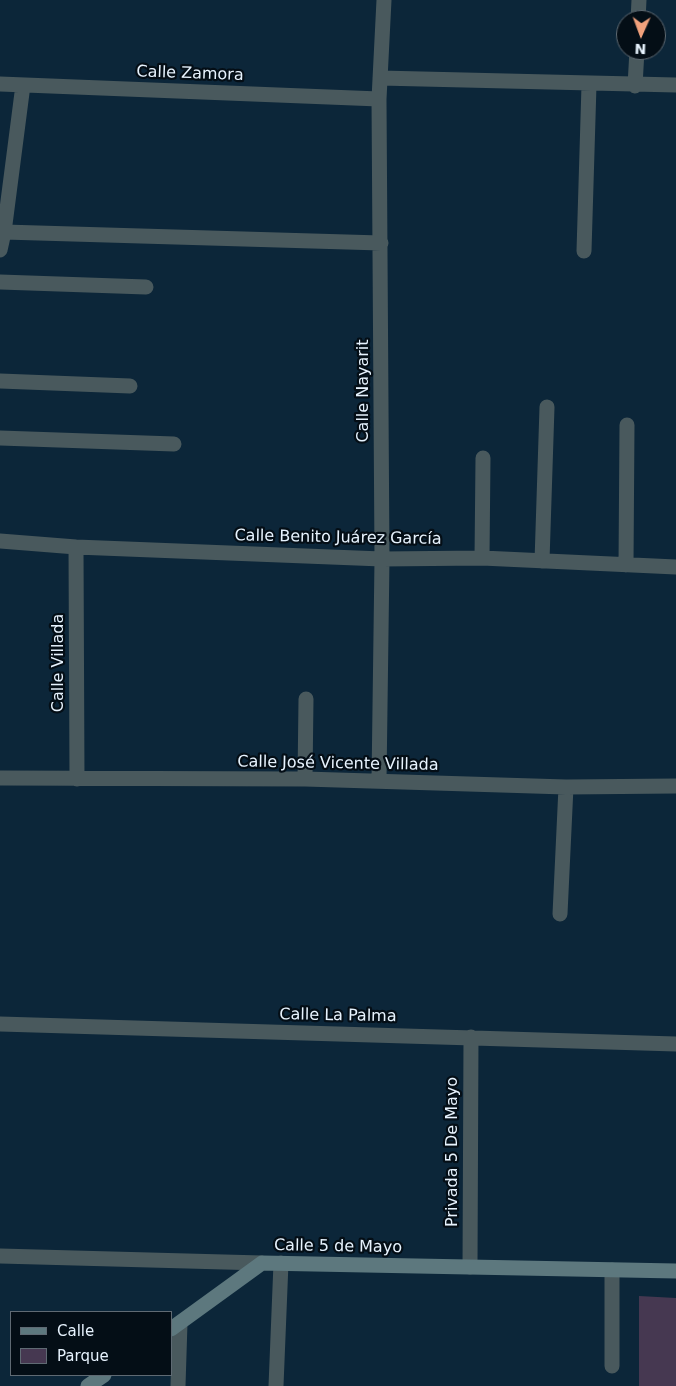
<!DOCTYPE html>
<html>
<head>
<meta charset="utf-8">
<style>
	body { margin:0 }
	#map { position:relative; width:676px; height:1386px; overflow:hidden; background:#0c2639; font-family:"DejaVu Sans",sans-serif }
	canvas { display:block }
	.legend { position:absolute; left:10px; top:1311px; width:162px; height:65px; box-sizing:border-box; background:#040e16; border:1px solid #5f6a73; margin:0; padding:6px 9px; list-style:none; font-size:15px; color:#e7f3fe }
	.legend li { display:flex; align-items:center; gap:10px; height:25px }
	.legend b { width:25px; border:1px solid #5f6a73 }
	.north { position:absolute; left:616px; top:10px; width:50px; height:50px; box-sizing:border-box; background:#040e16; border:1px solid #5f6a73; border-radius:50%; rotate:182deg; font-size:14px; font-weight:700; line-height:20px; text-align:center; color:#e7f3fe }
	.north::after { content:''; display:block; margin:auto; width:18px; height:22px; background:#f1a17c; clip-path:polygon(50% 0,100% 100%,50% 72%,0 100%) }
</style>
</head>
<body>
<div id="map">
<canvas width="676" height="1386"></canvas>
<ul class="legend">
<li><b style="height:6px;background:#5d787e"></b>Calle</li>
<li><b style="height:14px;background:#463851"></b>Parque</li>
</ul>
<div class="north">N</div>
</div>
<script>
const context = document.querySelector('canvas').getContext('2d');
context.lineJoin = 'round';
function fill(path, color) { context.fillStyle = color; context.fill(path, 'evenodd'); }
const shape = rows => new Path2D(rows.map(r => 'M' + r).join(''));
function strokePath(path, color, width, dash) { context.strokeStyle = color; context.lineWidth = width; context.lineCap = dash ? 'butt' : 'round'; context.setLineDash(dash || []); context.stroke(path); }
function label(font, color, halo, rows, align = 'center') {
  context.font = font + ' "DejaVu Sans",sans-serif'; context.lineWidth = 4.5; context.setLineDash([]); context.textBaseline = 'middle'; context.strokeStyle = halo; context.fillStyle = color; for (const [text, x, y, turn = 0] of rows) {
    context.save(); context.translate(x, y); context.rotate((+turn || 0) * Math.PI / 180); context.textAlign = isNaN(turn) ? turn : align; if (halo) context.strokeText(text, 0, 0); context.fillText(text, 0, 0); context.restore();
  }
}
const green = shape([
	[639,1296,676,1298,676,1386,639,1386]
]);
const minor = shape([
	[638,20,639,0],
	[380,78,676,85],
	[0,84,379,99],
	[635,86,637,50],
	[4,232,381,243],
	[0,250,4,232,23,85],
	[584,251,589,85],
	[0,282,146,287],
	[0,381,130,386],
	[0,438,174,444],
	[0,541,76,547,382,559,482,558,676,567],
	[76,547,77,779],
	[482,558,483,458],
	[542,561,547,407],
	[626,565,627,425],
	[0,778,305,779,566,787,676,786],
	[305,779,306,699],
	[379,781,382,559,379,99,384,0],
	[560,914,566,787],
	[0,1024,676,1044],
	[0,1256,262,1263],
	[470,1267,471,1037],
	[612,1270,612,1366],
	[178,1386,180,1323],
	[276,1386,281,1263]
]);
const secondary = shape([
	[171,1329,262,1263,676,1271],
	[88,1386,104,1375]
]);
const streetNames = [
	["Calle Zamora",190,74,2],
	["Calle Nayarit",364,391,-90],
	["Calle Benito Juárez García",338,538,1],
	["Calle Villada",59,663,-90],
	["Calle José Vicente Villada",338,764,1],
	["Calle La Palma",338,1016,1],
	["Privada 5 De Mayo",453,1152,-90],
	["Calle 5 de Mayo",338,1247,1]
];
fill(green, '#463851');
strokePath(minor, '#49595d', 15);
strokePath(secondary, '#5d787e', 15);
label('16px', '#e7f3fe', '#040e16', streetNames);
</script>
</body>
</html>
